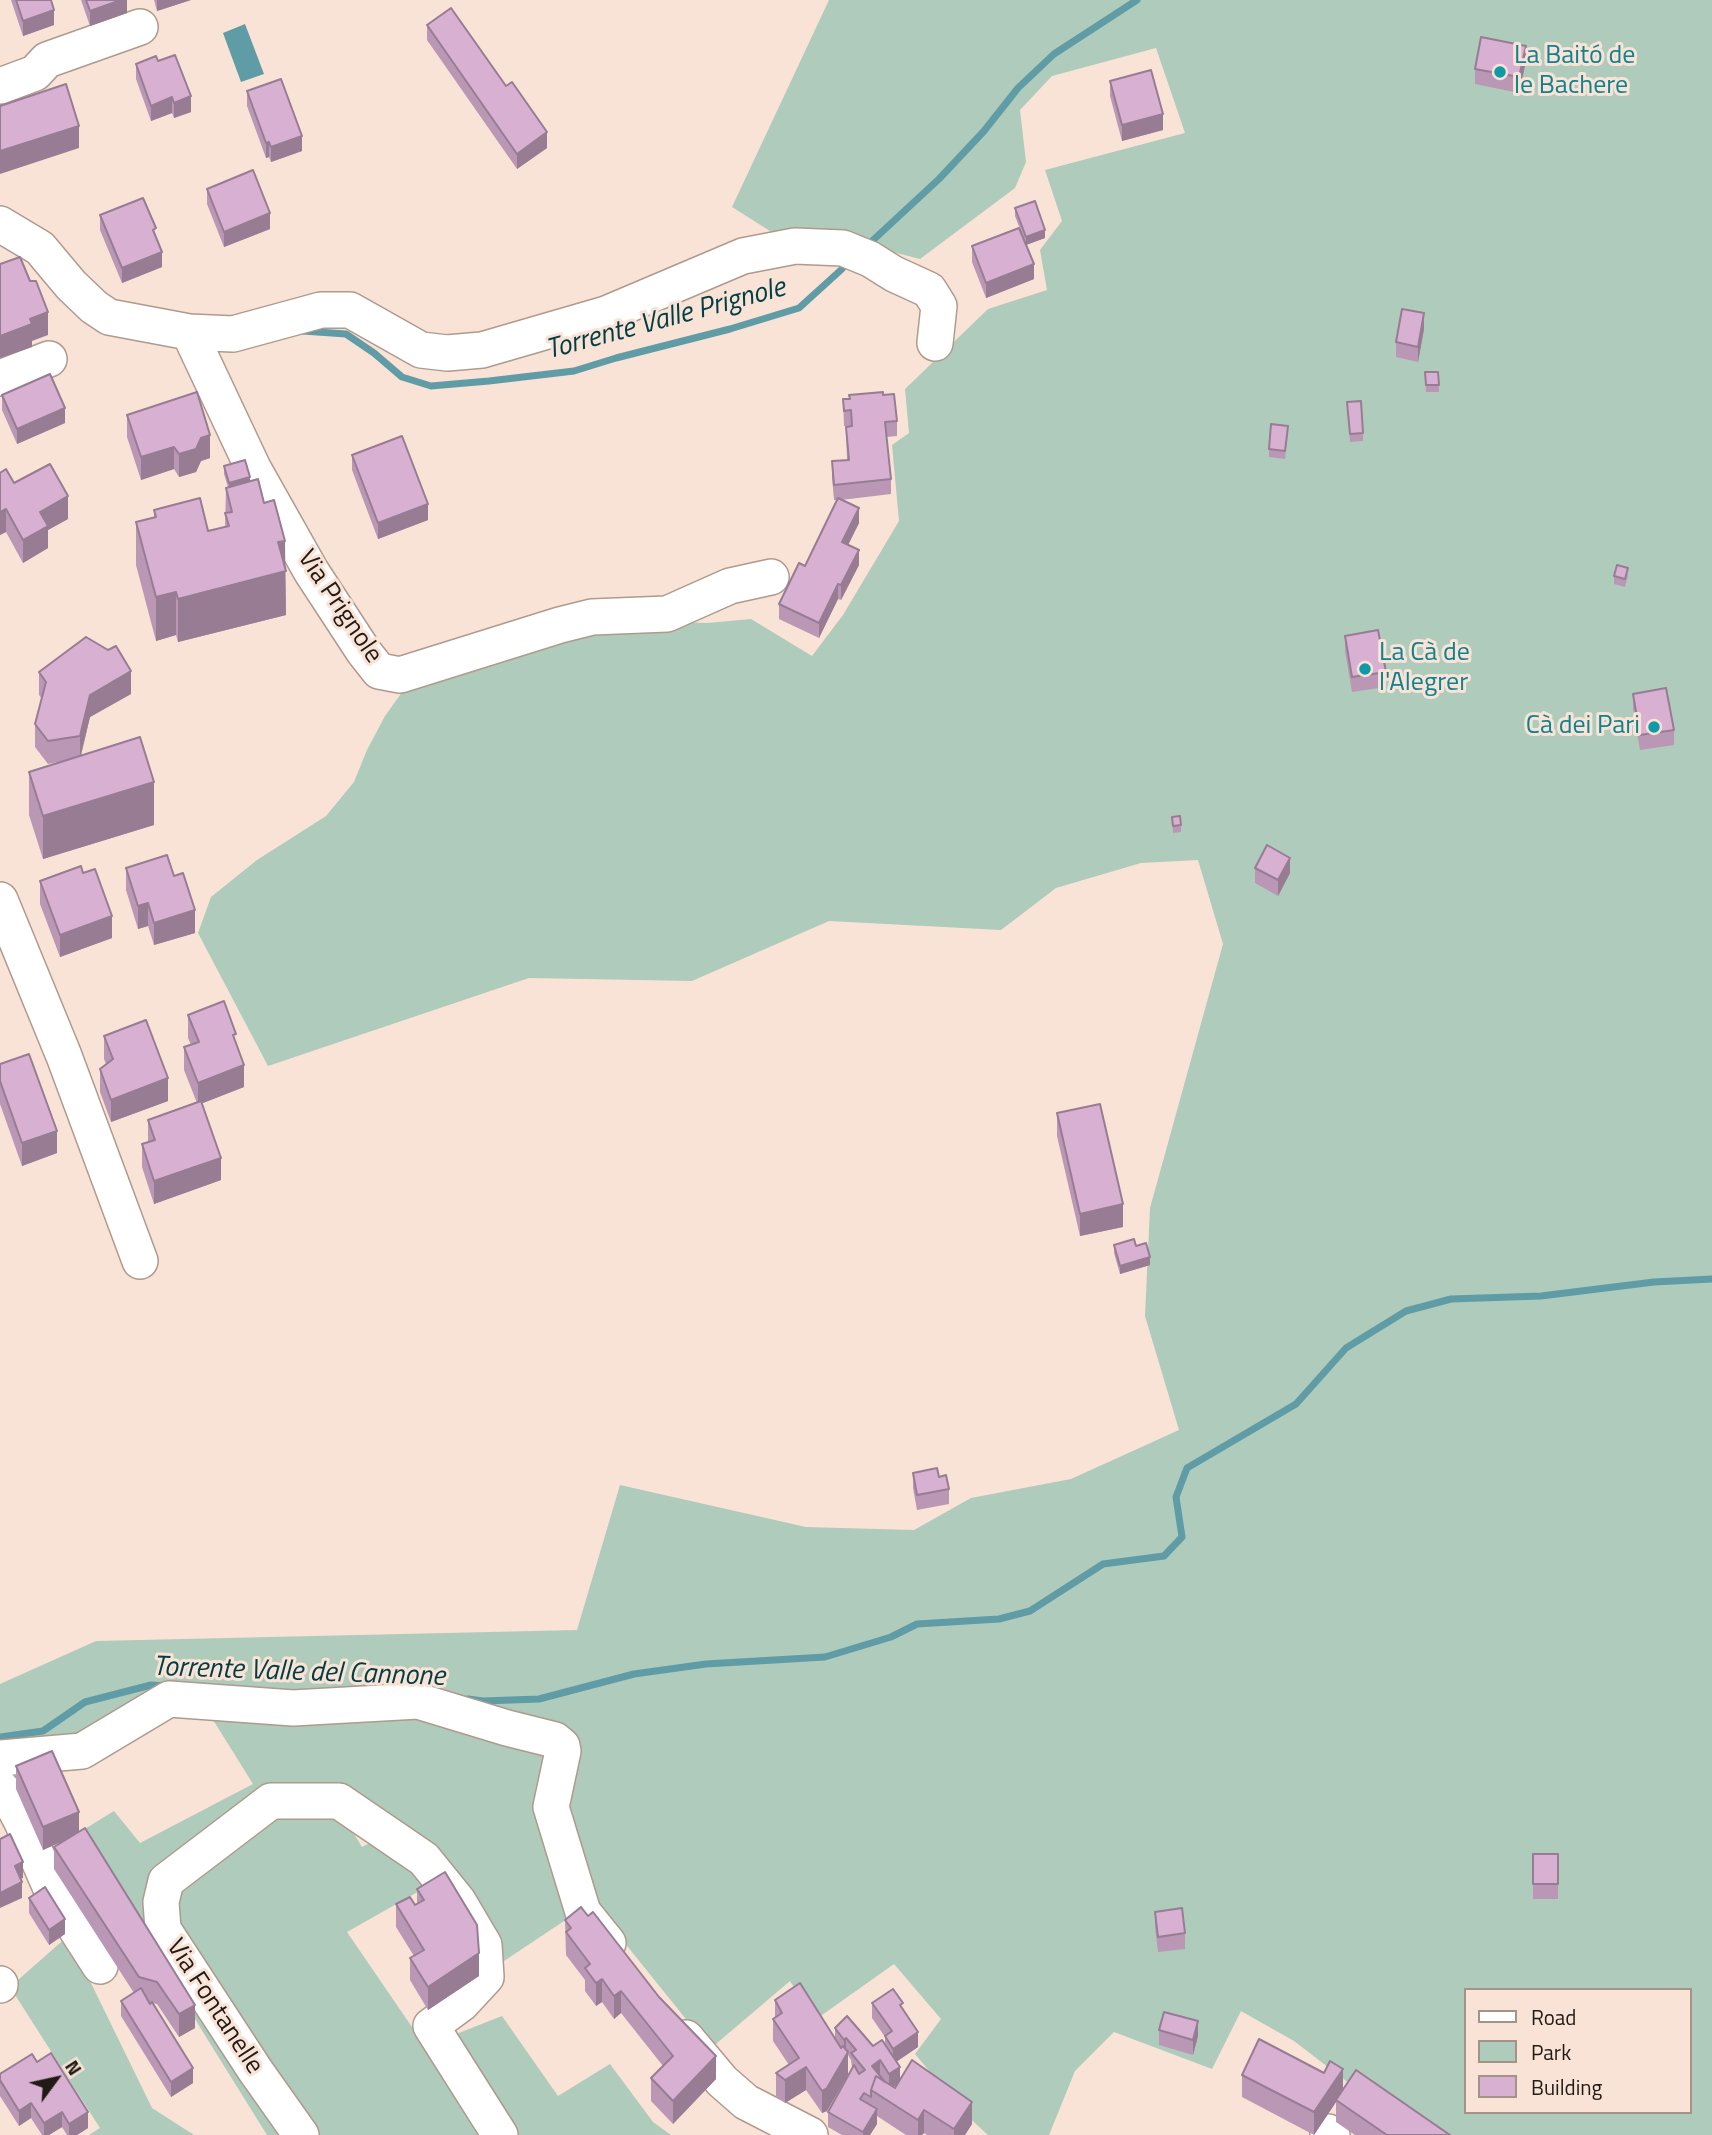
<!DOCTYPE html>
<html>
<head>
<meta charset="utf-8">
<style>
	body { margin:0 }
	#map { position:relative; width:1712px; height:2135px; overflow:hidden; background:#f9e3d6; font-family:"Titillium Web",sans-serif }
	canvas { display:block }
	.legend { position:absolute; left:1464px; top:1988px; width:228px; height:126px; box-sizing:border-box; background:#f9e3d6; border:2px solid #a39389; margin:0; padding:9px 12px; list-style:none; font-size:21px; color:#221a15 }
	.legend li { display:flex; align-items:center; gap:14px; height:35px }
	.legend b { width:35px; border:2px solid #a39389 }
	.north { position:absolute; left:21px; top:2044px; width:70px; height:70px; -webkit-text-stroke:5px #f9e3d6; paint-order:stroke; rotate:57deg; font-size:19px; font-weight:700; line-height:28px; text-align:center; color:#221a15 }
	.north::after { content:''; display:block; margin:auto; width:24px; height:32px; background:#221a15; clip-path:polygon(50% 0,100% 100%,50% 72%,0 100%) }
</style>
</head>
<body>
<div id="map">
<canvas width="1712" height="2135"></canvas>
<ul class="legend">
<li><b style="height:9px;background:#fff"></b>Road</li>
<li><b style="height:19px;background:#afcbbb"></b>Park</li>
<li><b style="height:19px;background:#d8b1d2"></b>Building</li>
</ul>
<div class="north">N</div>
</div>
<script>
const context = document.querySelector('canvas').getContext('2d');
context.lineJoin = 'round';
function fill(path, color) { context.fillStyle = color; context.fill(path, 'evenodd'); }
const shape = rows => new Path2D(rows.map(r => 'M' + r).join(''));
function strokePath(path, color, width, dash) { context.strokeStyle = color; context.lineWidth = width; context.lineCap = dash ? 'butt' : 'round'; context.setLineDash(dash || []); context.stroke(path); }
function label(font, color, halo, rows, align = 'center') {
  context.font = font + ' "Titillium Web",sans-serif'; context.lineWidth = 6; context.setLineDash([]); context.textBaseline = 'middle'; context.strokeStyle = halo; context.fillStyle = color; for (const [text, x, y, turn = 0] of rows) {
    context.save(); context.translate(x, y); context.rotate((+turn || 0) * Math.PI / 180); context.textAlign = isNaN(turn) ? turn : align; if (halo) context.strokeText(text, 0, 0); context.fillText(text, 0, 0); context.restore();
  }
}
const green = shape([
	[829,0,1712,0,1712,2135,1422,2135,1363,2094,1294,2041,1241,2011,1212,2069,1114,2032,1075,2071,1049,2135,988,2135,965,2114,915,2054,941,2019,894,1964,815,2020,790,1981,710,2049,595,1906,554,1807,568,1740,479,1701,408,1690,290,1702,214,1693,94,1732,0,1745,0,1684,96,1641,577,1630,620,1485,806,1527,914,1530,971,1498,1071,1479,1179,1430,1145,1316,1150,1208,1223,944,1198,860,1141,863,1056,888,1001,930,829,921,692,981,529,978,268,1066,198,933,211,897,257,860,326,816,354,782,367,750,385,716,405,688,434,672,643,621,707,623,751,619,812,656,843,615,899,521,892,445,909,433,905,389,988,309,1047,290,1040,250,1062,221,1045,170,1185,133,1156,48,1052,76,1020,110,1026,162,1015,188,920,259,827,235,770,231,732,207],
	[1465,1990,1689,1990,1689,2112,1465,2112],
	[418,1703,556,1748,576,1913,501,1963,415,1845,287,1796,156,1886,290,2135,267,2135,201,2029,83,1830,114,1811,140,1843,253,1784,215,1723,199,1709],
	[340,1811,362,1847,379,1838,437,1881,347,1932,425,2046,491,2135,307,2135,169,1905,172,1882,260,1818],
	[68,1936,152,2108,194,2135,89,2135,100,2128,10,1987],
	[502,2016,558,2096,610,2064,653,2122,671,2135,509,2135,446,2038]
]);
const water = shape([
	[245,24,264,74,241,82,223,33]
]);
const stream = shape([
	[871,242,939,179,984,131,1018,88,1054,54,1137,0],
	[303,331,346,334,374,353,402,377,431,386,489,381,574,371,616,358,730,329,799,308,842,269],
	[468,1699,483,1701,539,1699,634,1674,706,1664,825,1657,891,1637,917,1624,999,1619,1030,1611,1103,1564,1164,1556,1182,1537,1176,1497,1187,1468,1296,1404,1346,1348,1406,1311,1451,1299,1541,1296,1654,1282,1712,1279],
	[0,1737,43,1731,85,1702,151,1685,167,1686]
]);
const minor = shape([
	[0,86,35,73,47,60,140,27],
	[0,224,40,248,71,285,94,307,109,317,189,332,233,334,321,310,350,310,421,350,447,353,482,350,606,314,743,256,795,246,843,248,870,259,894,274,929,290,939,306,935,343],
	[189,332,253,468,311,571,364,652,379,671,400,675,560,625,592,617,667,614,730,586,771,577],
	[0,378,49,359],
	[0,900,64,1056,140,1261],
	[0,1758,82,1751,169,1699,293,1708,418,1701,507,1728,555,1740,562,1746,563,1751,551,1807,583,1912,608,1943],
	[0,1787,10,1799,22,1822,53,1893,100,1966],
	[0,1984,0,1985],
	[686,2038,722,2081,746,2102,810,2135],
	[1328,2132,1332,2135],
	[301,2135,255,2070,163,1929,161,1902,166,1881,271,1801,339,1801,424,1859,458,1901,484,1945,486,1977,461,2004,431,2026,500,2135]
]);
const wall = shape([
	[11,0,51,0,54,25,23,36],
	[81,0,127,0,127,13,90,26],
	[154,0,191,0,157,11],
	[427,25,547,148,517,169,427,40],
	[158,61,191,112,174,118,172,113,151,121,136,79,136,64],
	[1526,61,1519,93,1475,84,1475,69],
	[1110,81,1163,130,1122,141,1110,96],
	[247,91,302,151,271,162,269,157,266,158,247,106],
	[207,189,270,229,224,247,207,204],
	[1015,208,1045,238,1026,245,1015,216],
	[100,215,162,267,122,283,100,230],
	[972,246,1034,279,986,298,972,262],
	[1424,329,1418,362,1396,357,1396,342],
	[1425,372,1439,385,1439,392,1426,392],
	[2,395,65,423,17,444,2,410],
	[883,395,897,421,897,436,886,437,891,479,891,494,841,500,859,523,848,545,859,565,841,600,838,599,819,638,779,619,779,604,805,566,837,500,834,500,832,477,832,461,847,460,846,427,851,426,844,426,843,399],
	[1347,402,1363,433,1363,441,1350,442],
	[127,415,210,458,201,461,196,472,179,477,174,469,141,480,127,437],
	[1288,433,1285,459,1269,457,1269,449],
	[352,455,428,520,378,539,352,470],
	[224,466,250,481,264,503,285,568,286,615,178,642,176,635,156,641,136,565,136,522,154,517,154,510,208,531,225,527,226,488,228,487,224,474],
	[0,473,68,519,48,530,48,548,23,563,6,532,0,535],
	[1628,575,1625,587,1614,584,1614,576],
	[1345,636,1386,672,1386,687,1352,692,1345,651],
	[39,672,131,694,90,717,81,756,154,825,43,859,29,815,29,772,63,761,48,764,35,747,35,724,42,699,39,695],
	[1633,694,1674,730,1674,745,1640,750,1633,709],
	[1172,817,1181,825,1181,832,1173,833],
	[126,868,174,876,195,933,154,945,148,926,138,929,126,890],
	[1255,868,1290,873,1278,896,1255,883],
	[40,881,112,938,60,957,40,904],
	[188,1015,236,1044,244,1087,202,1103,221,1180,154,1204,142,1167,142,1144,148,1142,148,1120,197,1103,184,1070,184,1047,191,1045,188,1038],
	[104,1036,168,1101,111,1122,100,1092,100,1069,106,1064,104,1059],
	[0,1064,57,1153,22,1166,0,1104],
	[1057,1113,1123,1227,1080,1236,1057,1136],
	[1114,1245,1136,1246,1150,1265,1120,1274,1114,1253],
	[913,1473,939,1477,949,1489,949,1504,917,1510,913,1488],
	[16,1766,79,1831,195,2028,179,2037,157,2004,153,2003,193,2083,171,2097,121,2016,121,2001,134,1993,54,1869,54,1847,61,1842,43,1850,16,1789],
	[1533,1854,1558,1854,1558,1899,1533,1899],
	[417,1889,479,1976,428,2010,410,1980,410,1958,414,1956,396,1927,396,1904,415,1905,417,1903],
	[29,1898,65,1934,49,1945,29,1913],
	[1155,1912,1185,1933,1185,1949,1158,1952,1155,1927],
	[565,1920,716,2079,673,2124,651,2101,651,2078,663,2066,621,2013,614,2019,602,2002,596,2006,585,1991,585,1980,566,1955],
	[775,2000,835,2038,835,2028,873,2046,885,2044,885,2037,872,2018,872,2003,903,2009,918,2047,896,2062,900,2081,972,2124,965,2135,927,2135,924,2133,922,2135,906,2135,877,2116,877,2124,870,2135,842,2135,828,2127,828,2112,852,2068,851,2060,848,2055,827,2111,822,2113,806,2090,785,2103,776,2096,776,2073,789,2065,773,2041,773,2019,775,2018],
	[1159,2030,1198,2036,1193,2055,1159,2045],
	[37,2062,88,2128,77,2135,67,2135,62,2127,49,2135,42,2135,31,2118,19,2126,0,2096,0,2074],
	[1242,2075,1343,2089,1450,2135,1355,2135,1336,2122,1336,2102,1314,2135,1242,2097]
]);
const shadedWall = shape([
	[121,0,127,0,127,13,90,26,90,11],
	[157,0,191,0,157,11],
	[54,10,54,25,23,36,23,21],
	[1526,46,1526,61,1519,93,1519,77],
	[191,96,191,112,174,118,174,103],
	[172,97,172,113,151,121,151,106],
	[1163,114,1163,130,1122,141,1122,125],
	[79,126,79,148,0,174,0,151],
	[547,132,547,148,517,169,517,154],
	[302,136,302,151,271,162,271,147],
	[269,142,269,157,266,158,266,143],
	[270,213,270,229,224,247,224,232],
	[1045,230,1045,238,1026,245,1026,237],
	[162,252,162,267,122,283,122,268],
	[1034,264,1034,279,986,298,986,283],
	[48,312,48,335,32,341,32,347,0,358,0,336,30,319],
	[1424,313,1424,329,1418,362,1418,347],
	[65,408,65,423,17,444,17,429],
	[210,435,210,458,201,461,196,472,179,477,179,454,201,438],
	[174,447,174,469,141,480,141,457],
	[250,477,250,484,229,491,229,483],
	[68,496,68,519,48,530,48,548,23,563,23,540,40,512],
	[428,504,428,520,378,539,378,523],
	[859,508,859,523,842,557,842,542],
	[6,509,6,532,0,535,0,512],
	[285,541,286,615,178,642,178,599,278,542],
	[859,550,859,565,841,600,841,585],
	[838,584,838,599,819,638,819,623],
	[176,592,176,635,156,641,156,597],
	[131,671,131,694,90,717,80,758,80,736,90,695],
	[154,782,154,825,43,859,43,816],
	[1290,858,1290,873,1278,896,1278,880],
	[148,903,148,926,138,929,138,906],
	[195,910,195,933,154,945,154,923],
	[112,916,112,938,60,957,60,935],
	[244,1065,244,1087,198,1105,198,1083],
	[168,1078,168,1101,111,1122,111,1100],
	[57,1131,57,1153,22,1166,22,1143],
	[221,1158,221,1180,154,1204,154,1181],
	[1123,1204,1123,1227,1080,1236,1080,1214],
	[1150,1257,1150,1265,1120,1274,1120,1266],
	[79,1812,79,1834,43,1850,43,1827],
	[23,1862,23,1878,15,1881,15,1866],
	[22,1882,22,1898,0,1908,0,1893],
	[65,1919,65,1934,49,1945,49,1930],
	[479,1953,479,1976,428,2010,428,1987],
	[602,1979,602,2002,596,2006,596,1983],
	[621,1991,621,2013,614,2019,614,1996],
	[195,2005,195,2028,179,2037,179,2014],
	[1198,2021,1198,2036,1193,2055,1193,2040],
	[918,2032,918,2047,893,2064,893,2049],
	[846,2038,846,2053,844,2055,844,2040],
	[848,2052,848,2075,827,2111,822,2113,822,2091],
	[716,2056,716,2079,673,2124,673,2101],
	[880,2060,880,2075,872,2081,872,2066],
	[806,2067,806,2090,785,2103,785,2080],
	[900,2067,900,2082,889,2090,889,2074],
	[193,2068,193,2083,171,2097,171,2082],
	[1343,2069,1343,2091,1336,2100,1336,2102,1314,2135,1314,2112],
	[972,2102,972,2124,965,2135,954,2135,954,2129],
	[31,2103,31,2118,19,2126,19,2111],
	[877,2109,877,2124,870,2135,863,2135,863,2132],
	[924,2110,924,2133,922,2135,918,2135,918,2120],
	[62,2112,62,2127,49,2135,44,2135,44,2123],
	[88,2112,88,2128,77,2135,69,2135,69,2124]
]);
const building = shape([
	[16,0,51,0,54,10,23,21,16,0],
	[86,0,121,0,90,11,86,0],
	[451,8,506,86,512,82,547,132,517,154,427,25,451,8],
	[1481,37,1526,46,1519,77,1475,69,1481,37],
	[175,55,191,96,174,103,172,97,151,106,136,64,156,56,158,61,175,55],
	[1151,70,1163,114,1122,125,1110,81,1151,70],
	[281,79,302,136,271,147,269,142,266,143,247,91,281,79],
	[66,84,79,126,0,151,0,106,66,84],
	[253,170,270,213,224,232,207,189,253,170],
	[143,198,156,228,153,230,162,252,122,268,100,215,143,198],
	[1035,201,1045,230,1026,237,1015,208,1035,201],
	[1019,228,1034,264,986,283,972,246,1019,228],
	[20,257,30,281,36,281,48,312,30,319,32,324,0,336,0,264,20,257],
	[1402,309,1424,313,1418,347,1396,342,1402,309],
	[1425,372,1438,372,1439,385,1426,385,1425,372],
	[50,374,65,408,17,429,2,395,50,374],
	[197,392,210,435,201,438,196,449,179,454,174,447,141,457,127,415,197,392],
	[883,392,883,395,894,394,897,421,885,422,891,479,834,485,832,461,849,460,846,427,852,426,851,410,844,411,843,399,850,399,849,395,883,392],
	[1361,401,1363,433,1350,434,1347,402,1361,401],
	[1271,424,1288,426,1285,451,1269,449,1271,424],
	[402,436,428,504,378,523,352,455,402,436],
	[245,460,250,477,229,483,224,466,245,460],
	[50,464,68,496,40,512,48,526,23,540,6,509,0,512,0,473,6,469,14,483,50,464],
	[258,479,264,503,274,500,285,541,278,542,286,571,178,599,176,592,156,597,136,522,156,517,154,510,200,498,208,531,229,526,225,513,232,512,226,488,258,479],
	[838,498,859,508,842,542,859,550,841,585,838,584,819,623,779,604,799,563,805,566,838,498],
	[1617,565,1628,568,1625,579,1614,576,1617,565],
	[1378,630,1386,672,1352,677,1345,636,1378,630],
	[86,637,108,650,116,646,131,671,90,695,80,736,48,741,35,724,46,682,39,672,86,637],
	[1666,688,1674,730,1640,735,1633,694,1666,688],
	[140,737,154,782,43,816,29,772,140,737],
	[1180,816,1181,825,1173,826,1172,817,1180,816],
	[1267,845,1290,858,1278,880,1255,868,1267,845],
	[167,855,174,876,183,873,195,910,154,923,148,903,138,906,126,868,167,855],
	[81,866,83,873,95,869,112,916,60,935,40,881,81,866],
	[224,1001,236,1034,233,1035,244,1065,198,1083,184,1047,199,1042,188,1015,224,1001],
	[146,1020,168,1078,111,1100,100,1069,113,1059,104,1036,146,1020],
	[29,1054,57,1131,22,1143,0,1081,0,1064,29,1054],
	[201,1101,221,1158,154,1181,142,1144,155,1140,148,1120,201,1101],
	[1100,1104,1123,1204,1080,1214,1057,1113,1100,1104],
	[1134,1239,1136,1246,1146,1243,1150,1257,1120,1266,1114,1245,1134,1239],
	[937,1468,939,1477,946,1475,949,1489,917,1495,913,1473,937,1468],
	[52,1751,79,1812,43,1827,16,1766,52,1751],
	[85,1828,195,2005,179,2014,157,1982,139,1977,54,1847,85,1828],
	[10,1834,23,1862,15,1866,22,1882,0,1893,0,1839,10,1834],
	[1533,1854,1558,1854,1558,1884,1533,1884,1533,1854],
	[445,1872,477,1925,479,1953,428,1987,410,1958,424,1950,396,1904,410,1897,415,1905,424,1900,417,1889,445,1872],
	[45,1887,65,1919,49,1930,29,1898,45,1887],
	[581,1907,588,1916,593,1912,659,1997,716,2056,673,2101,651,2078,673,2056,621,1991,614,1996,602,1979,596,1983,585,1968,590,1964,566,1932,571,1928,565,1920,581,1907],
	[1182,1908,1185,1933,1158,1937,1155,1912,1182,1908],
	[800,1983,841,2048,843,2046,848,2052,827,2088,822,2091,806,2067,785,2080,776,2073,799,2058,773,2019,782,2013,775,2000,800,1983],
	[141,1988,150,2004,152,2002,193,2068,171,2082,121,2001,141,1988],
	[893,1989,903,2003,900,2005,918,2032,893,2049,885,2036,892,2031,872,2003,893,1989],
	[1164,2012,1198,2021,1193,2040,1159,2030,1164,2012],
	[847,2016,873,2046,882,2040,900,2067,889,2074,880,2060,872,2066,885,2082,876,2076,871,2090,871,2097,864,2093,860,2099,877,2109,863,2132,828,2112,854,2065,859,2074,865,2070,851,2053,856,2050,846,2038,844,2040,835,2028,847,2016],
	[1259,2039,1324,2073,1330,2061,1343,2069,1314,2112,1242,2075,1259,2039],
	[51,2053,88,2112,69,2124,62,2112,44,2123,31,2103,19,2111,0,2080,0,2074,32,2054,37,2062,51,2053],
	[912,2060,972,2102,954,2129,924,2110,918,2120,871,2090,876,2076,895,2088,912,2060],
	[1356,2070,1450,2135,1387,2135,1336,2100,1356,2070]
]);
const markers = [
	[1500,72,7,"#0f9aa8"],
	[1365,669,7,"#0f9aa8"],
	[1654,727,7,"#0f9aa8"]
];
const cultureNames = [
	["La Baitó de",1514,57],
	["le Bachere",1514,87],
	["La Cà de",1379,654],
	["l'Alegrer",1379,684],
	["Cà dei Pari",1640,727,"right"]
];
const streetNames = [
	["Via Prignole",339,607,56],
	["Via Fontanelle",214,2007,57]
];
const waterNames = [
	["Torrente Valle Prignole",666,320,-15],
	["Torrente Valle del Cannone",299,1673,2]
];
fill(green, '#afcbbb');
fill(water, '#609ca5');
strokePath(stream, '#609ca5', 7);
strokePath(minor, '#af9a8e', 38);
strokePath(minor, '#fff', 35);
fill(wall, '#ba98b5');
fill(shadedWall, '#977c93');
fill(building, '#d8b1d2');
strokePath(building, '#977c93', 2);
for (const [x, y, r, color] of markers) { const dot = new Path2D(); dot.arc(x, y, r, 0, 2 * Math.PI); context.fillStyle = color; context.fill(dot); strokePath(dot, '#f9e3d6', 2.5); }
label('26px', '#0d838f', '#f9e3d6', cultureNames, 'left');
label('26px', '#221a15', '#f9e3d6', streetNames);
label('italic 28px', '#013d44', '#f9e3d6', waterNames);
</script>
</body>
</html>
